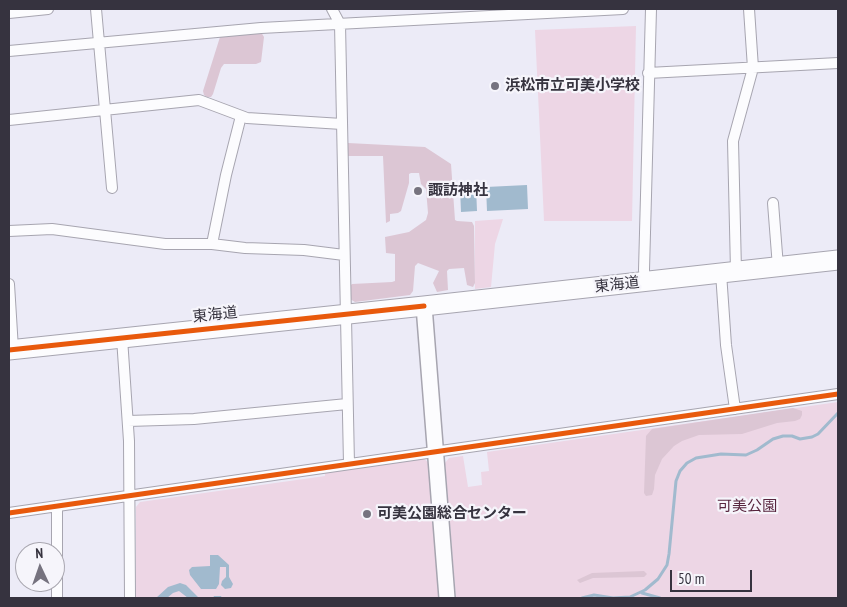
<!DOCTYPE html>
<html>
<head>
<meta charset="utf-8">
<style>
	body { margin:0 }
	#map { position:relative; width:847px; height:607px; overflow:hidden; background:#ecebf7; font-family:"PT Sans Narrow",sans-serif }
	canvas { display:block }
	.frame { position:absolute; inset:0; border:10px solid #36333f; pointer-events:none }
	.north { position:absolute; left:15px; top:542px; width:50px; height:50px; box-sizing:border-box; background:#f6f5fb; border:1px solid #a9a7b0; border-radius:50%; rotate:357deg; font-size:14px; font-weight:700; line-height:20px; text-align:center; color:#36333f }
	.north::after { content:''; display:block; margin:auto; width:18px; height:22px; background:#76737f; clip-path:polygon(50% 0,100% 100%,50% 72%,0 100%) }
	.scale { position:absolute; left:670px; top:570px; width:82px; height:22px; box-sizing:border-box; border:2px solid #36333f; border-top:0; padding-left:6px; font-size:15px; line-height:18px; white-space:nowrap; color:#36333f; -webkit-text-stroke:4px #f6f5fb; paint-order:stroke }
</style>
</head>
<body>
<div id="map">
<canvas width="847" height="607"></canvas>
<div class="frame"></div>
<div class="north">N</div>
<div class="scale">50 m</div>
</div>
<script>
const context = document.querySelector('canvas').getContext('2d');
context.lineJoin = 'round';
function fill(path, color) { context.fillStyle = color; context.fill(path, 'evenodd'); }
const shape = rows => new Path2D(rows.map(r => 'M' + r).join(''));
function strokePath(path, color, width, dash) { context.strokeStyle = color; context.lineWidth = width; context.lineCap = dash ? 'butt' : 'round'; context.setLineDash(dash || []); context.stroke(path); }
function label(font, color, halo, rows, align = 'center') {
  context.font = font + ' "PT Sans Narrow","Noto Sans JP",sans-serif'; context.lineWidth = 4.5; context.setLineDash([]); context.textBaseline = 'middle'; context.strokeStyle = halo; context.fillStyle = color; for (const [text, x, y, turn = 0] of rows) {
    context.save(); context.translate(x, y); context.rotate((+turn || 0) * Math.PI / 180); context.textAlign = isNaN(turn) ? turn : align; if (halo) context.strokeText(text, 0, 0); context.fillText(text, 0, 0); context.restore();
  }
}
const green = shape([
	[636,26,632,221,544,221,535,30],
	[503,219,495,244,491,287,475,289,475,221],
	[838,402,838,598,456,598,445,463,449,458,463,456,468,487,482,485,481,472,489,471,487,452],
	[423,458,429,463,440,598,136,598,136,507,140,502,325,476,325,472]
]);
const forest = shape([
	[261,32,264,37,261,62,256,64,224,64,221,68,213,94,211,97,207,97,204,95,203,91,220,37],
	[348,143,425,147,451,164,455,220,457,221,472,222,474,226,475,283,473,287,467,285,464,268,449,269,447,271,448,290,437,292,433,283,439,271,418,263,415,266,413,291,410,295,355,302,350,299,350,286,352,284,392,282,395,281,395,254,386,253,385,237,409,232,426,220,428,213,426,189,421,184,419,173,411,173,409,174,409,183,401,211,398,213,390,214,390,221,386,223,383,156,348,156,347,144],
	[793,408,802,411,802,415,800,419,795,421,777,423,742,434,699,435,682,441,674,446,662,459,655,475,654,489,652,495,646,496,644,493,646,436,652,429],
	[644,571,647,574,644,577,593,578,580,583,577,580,592,573]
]);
const water = shape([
	[527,185,528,209,487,211,486,187],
	[476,187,477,211,461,212,460,188],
	[210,555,218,555,229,565,229,577,233,584,231,588,225,589,221,585,222,581,226,577,226,567,220,567,219,584,216,589,201,589,190,575,189,570,192,567,210,566],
	[180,583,186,585,198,597,213,598,214,596,221,596,222,598,188,598,179,591,173,593,167,598,156,598,168,587]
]);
const stream = shape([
	[642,593,660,598],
	[582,598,594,595,613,598,630,597,645,590,658,579,667,565,669,554,676,481,680,471,687,463,696,458,721,454,746,455,757,450,773,439,783,436,792,436,800,439,812,437,818,434,838,413]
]);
const street = shape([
	[96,9,112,188],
	[332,9,340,24,349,464],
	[9,13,48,9],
	[9,51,261,28,623,9],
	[648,73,838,63],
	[9,120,199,100,247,118,342,124],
	[773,203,778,267],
	[9,231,52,229,165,244,212,244,245,248,304,250,344,255],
	[212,244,226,175,241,116],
	[736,271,733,141,753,68,749,9],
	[721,273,726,345,735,409],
	[645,281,644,270,651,9],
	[9,284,13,349],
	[122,338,129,441,130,598],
	[128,421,194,419,347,404],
	[9,513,838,394],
	[57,598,57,506]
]);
const secondary = shape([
	[424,306,447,598]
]);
const highway = shape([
	[9,350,424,306,838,260]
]);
const cycleway = shape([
	[9,350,424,306],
	[9,513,838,394]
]);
const markers = [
	[495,86,5,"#76737f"],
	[418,191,5,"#76737f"],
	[367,514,5,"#76737f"]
];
const poiNames = [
	["浜松市立可美小学校",505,86],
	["諏訪神社",428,191],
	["可美公園総合センター",377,514]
];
const streetNames = [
	["東海道",617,285,-6],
	["東海道",215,315,-6]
];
const parkNames = [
	["可美公園",747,507]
];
fill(green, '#edd6e5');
fill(forest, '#dcc6d4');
fill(water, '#a1bace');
strokePath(stream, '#a1bace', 3);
strokePath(street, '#a7a5b0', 12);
strokePath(secondary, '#a7a5b0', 18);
strokePath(highway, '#a7a5b0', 21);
strokePath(street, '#fcfcfe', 10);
strokePath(secondary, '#fcfcfe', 15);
strokePath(highway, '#fcfcfe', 19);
strokePath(cycleway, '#e8590c', 5);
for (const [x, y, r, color] of markers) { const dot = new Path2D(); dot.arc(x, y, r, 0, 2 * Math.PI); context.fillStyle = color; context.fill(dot); strokePath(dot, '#f6f5fb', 2); }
label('bold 15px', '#36333f', '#f6f5fb', poiNames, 'left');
label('15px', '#36333f', '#f6f5fb', streetNames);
label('15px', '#58263f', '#f6f5fb', parkNames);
</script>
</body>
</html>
